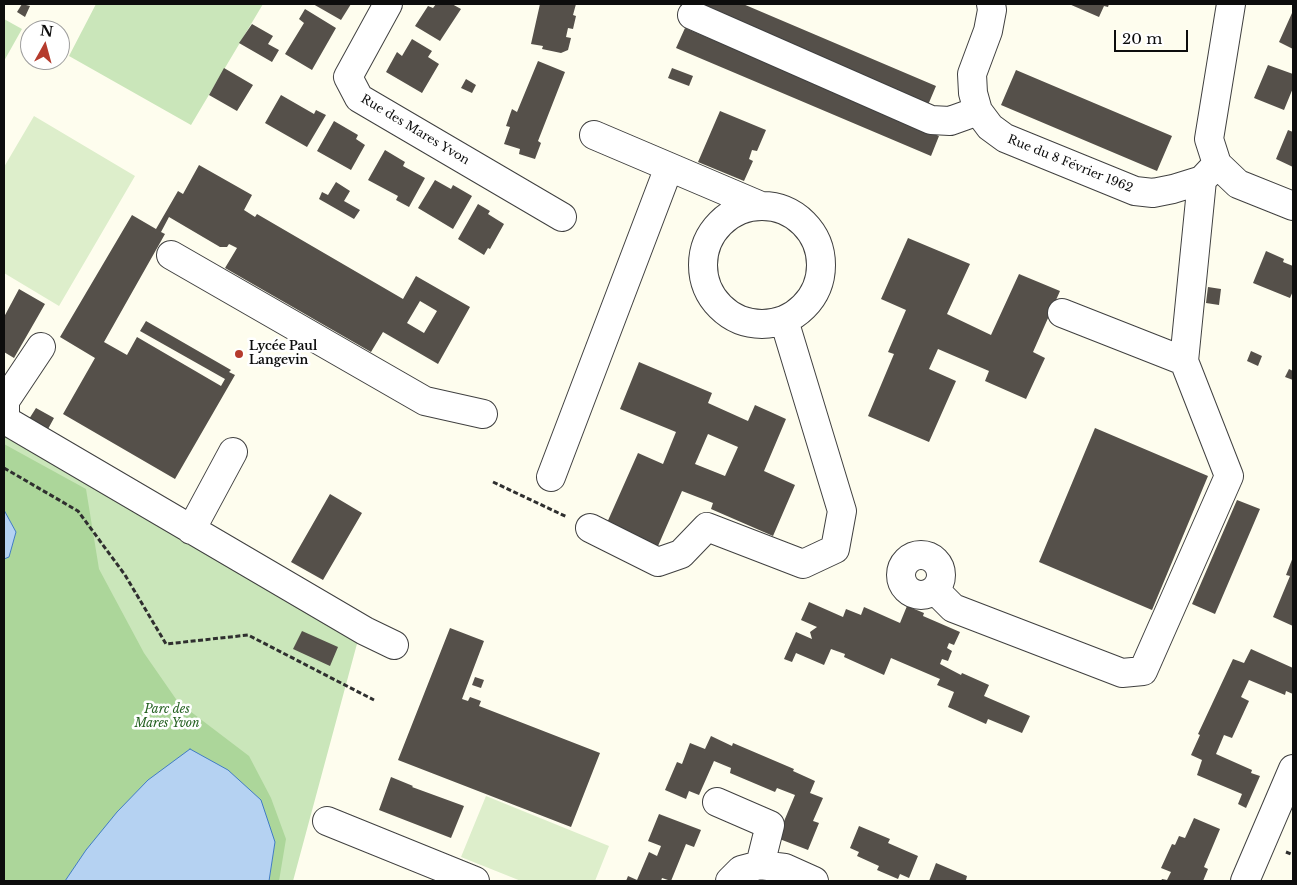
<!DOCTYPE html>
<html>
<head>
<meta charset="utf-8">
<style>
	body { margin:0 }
	#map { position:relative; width:1297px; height:885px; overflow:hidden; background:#fefdee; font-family:"Libre Baskerville",serif }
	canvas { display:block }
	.frame { position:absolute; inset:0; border:5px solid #0d0d0d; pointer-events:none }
	.north { position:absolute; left:20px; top:20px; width:50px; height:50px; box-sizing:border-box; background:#fff; border:1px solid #9e9e9e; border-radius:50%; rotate:7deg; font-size:14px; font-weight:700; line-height:20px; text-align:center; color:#0d0d0d }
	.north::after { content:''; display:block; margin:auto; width:18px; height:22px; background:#b53b2d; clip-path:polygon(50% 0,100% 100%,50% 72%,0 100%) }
	.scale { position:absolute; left:1114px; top:30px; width:74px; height:22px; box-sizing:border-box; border:2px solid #0d0d0d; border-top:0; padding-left:6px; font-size:15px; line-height:18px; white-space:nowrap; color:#0d0d0d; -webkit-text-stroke:4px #fff; paint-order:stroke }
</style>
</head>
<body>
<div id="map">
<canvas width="1297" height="885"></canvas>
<div class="frame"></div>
<div class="north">N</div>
<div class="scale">20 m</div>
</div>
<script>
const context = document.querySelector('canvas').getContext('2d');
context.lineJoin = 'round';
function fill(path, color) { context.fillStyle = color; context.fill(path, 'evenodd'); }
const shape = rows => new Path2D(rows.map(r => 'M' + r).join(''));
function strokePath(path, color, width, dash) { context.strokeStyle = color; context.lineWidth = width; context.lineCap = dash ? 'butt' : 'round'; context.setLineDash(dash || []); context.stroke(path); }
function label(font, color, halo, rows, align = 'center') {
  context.font = font + ' "Libre Baskerville",serif'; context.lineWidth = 5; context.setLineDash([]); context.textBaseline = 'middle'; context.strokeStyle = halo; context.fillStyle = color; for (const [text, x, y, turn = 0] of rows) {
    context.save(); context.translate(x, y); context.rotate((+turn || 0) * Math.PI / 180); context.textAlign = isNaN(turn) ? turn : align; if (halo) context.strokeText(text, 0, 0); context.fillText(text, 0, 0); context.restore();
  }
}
const green = shape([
	[96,4,263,4,191,125,69,56],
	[4,19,22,29,4,61],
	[4,431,358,640,293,881,4,881]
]);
const forest = shape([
	[4,444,86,489,99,569,144,653,178,702,249,756,271,798,286,839,279,881,269,881,275,842,86,850,65,881,4,881,4,559,9,557,16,532,4,510]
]);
const pitch = shape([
	[34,116,135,176,59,306,4,273,4,167],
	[486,796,609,846,595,881,521,881,461,857]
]);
const water = shape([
	[4,510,16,532,9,557,4,559,4,510],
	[190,749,228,770,261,800,275,842,269,881,65,881,86,850,117,812,148,780,190,749]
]);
const building = shape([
	[22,4,30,6,25,17,17,12],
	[313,4,351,4,341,20],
	[436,4,452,4,461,9,440,41,415,26,428,6,433,8],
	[540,4,576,4,573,15,576,16,573,29,568,28,566,37,571,38,568,50,561,53,542,49,543,46,531,44],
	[695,4,743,4,936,86,928,105],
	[1069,4,1109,4,1108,7,1104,6,1099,17],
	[305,9,336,28,312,70,285,54,304,23,299,19],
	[1292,13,1293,14,1293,49,1279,42],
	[252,24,273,36,268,44,279,50,272,62,239,43],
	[685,28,939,136,931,156,676,48],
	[412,39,432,51,428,57,439,64,422,93,386,72,397,52,402,56],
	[538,61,565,72,538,141,541,143,535,159,519,154,520,149,504,144,510,127,506,126,512,109,517,112],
	[1268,65,1293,74,1293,88,1284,110,1254,98],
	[224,68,253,85,237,111,209,95],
	[672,68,693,76,689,86,668,78],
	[1016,70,1172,136,1157,171,1001,105],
	[466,79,476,85,472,93,461,88],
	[281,95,314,114,316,110,326,115,307,147,265,123],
	[720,111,766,130,757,151,752,150,749,159,753,161,744,181,698,162],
	[334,121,358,135,356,139,365,145,351,170,317,151],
	[1288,130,1293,132,1293,167,1276,159],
	[385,150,405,162,403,166,425,178,409,207,396,200,398,196,368,180],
	[199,165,252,195,244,210,255,217,257,214,403,299,416,276,470,307,438,364,383,332,371,352,225,268,237,248,229,244,227,247,220,247,169,217,161,232,165,234,104,342,127,355,137,337,221,386,225,379,140,331,146,321,231,370,229,372,235,375,175,479,63,414,95,358,60,337,132,215,156,229,178,191,183,194],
	[420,301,437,311,424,333,407,323],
	[435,180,451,189,453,185,472,196,453,229,418,208],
	[336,182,350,191,344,201,360,210,354,219,319,199,322,192,328,195],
	[478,204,490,211,488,214,504,224,490,249,488,248,484,255,458,239],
	[908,238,970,264,947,314,991,335,1019,274,1060,291,1033,352,1045,358,1026,399,985,381,989,371,938,349,929,369,956,381,929,442,868,416,894,354,888,352,906,310,881,299],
	[1266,251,1284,259,1283,262,1293,266,1293,291,1290,298,1253,283],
	[1208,287,1221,289,1219,305,1206,303],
	[19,289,45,304,14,358,4,352,4,317],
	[1251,351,1262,356,1258,366,1247,361],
	[639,362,712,393,708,403,748,421,755,405,786,419,764,471,795,485,773,536,711,509,713,503,682,491,658,546,606,525,638,453,663,464,676,432,620,409],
	[708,434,738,447,725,476,695,464],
	[1289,369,1293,371,1293,380,1285,377],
	[36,408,54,418,48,429,29,419],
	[1095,428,1208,476,1152,610,1039,562],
	[330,494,362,513,323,580,291,562],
	[1237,500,1260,509,1215,614,1192,604],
	[1293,557,1293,626,1273,617,1290,576,1286,575],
	[809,602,843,617,846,609,861,615,864,607,900,623,907,606,924,613,923,616,960,632,954,645,949,643,947,648,952,651,948,661,942,659,940,664,961,675,962,673,989,685,984,696,1030,716,1022,733,988,719,986,724,948,707,954,692,937,685,940,679,891,658,884,675,844,657,845,654,831,649,824,665,796,653,792,662,784,659,796,632,812,639,810,632,817,627,801,620],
	[450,628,484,641,462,699,468,701,470,697,481,701,479,706,600,753,571,827,398,760],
	[302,631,338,647,330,666,293,649],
	[1251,649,1293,668,1293,694,1286,691,1285,695,1249,680,1241,697,1249,701,1232,738,1224,735,1216,754,1252,770,1251,773,1260,776,1246,808,1238,804,1242,794,1197,775,1202,760,1191,755,1200,735,1198,734,1233,659,1244,663],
	[475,677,484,680,481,688,472,685],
	[711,736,732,746,733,743,794,769,793,771,815,781,810,793,823,798,813,821,819,823,808,850,777,838,795,795,777,788,775,792,730,773,731,768,714,761,699,795,689,791,686,799,665,790,677,762,682,764,690,743,705,749],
	[391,777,413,786,412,787,464,806,451,838,379,810],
	[659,814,701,830,694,847,686,844,671,881,662,878,661,881,626,881,628,876,637,880,649,852,657,856,661,846,648,841],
	[1194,818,1220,829,1204,867,1208,869,1203,881,1161,881,1162,879,1167,880,1171,872,1161,868,1172,844,1175,845,1179,836,1185,838],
	[859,826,890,839,888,843,918,856,909,878,900,874,898,879,877,870,879,866,857,856,859,852,850,848],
	[936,863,967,876,966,880,970,881,929,881]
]);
const path = shape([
	[4,468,78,511,125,575,166,644,248,635,374,700],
	[493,482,567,517],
	[1286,852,1293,855]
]);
const minor = shape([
	[388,4,348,77,359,98,562,217],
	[991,4,992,10,988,31,972,74,973,93,978,111,990,127,1005,138,1135,191,1153,193,1173,189,1202,180,1217,164],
	[1231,4,1209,139,1217,164,1238,184,1293,206],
	[692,15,931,120,950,121,978,111],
	[594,135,761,206],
	'703 265a59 59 0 1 1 118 0a59 59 0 1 1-118 0Z',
	[171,255,425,401,483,414],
	[1062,313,1184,361],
	[41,347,5,401,5,420,365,631,394,645],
	[551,477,669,167],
	[590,528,658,562,681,554,707,527,803,564,835,549,842,511,784,320],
	[191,530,233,452],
	'901 575a20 20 0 1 1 40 0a20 20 0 1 1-40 0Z',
	[935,590,953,608,1122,673,1143,671,1229,476,1184,361,1202,180],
	[717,802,770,825,760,865],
	[327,821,475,881],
	[730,881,741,870,760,865,785,868,814,881],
	[1245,881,1293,769]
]);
const markers = [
	[239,354,5,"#b53b2d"]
];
const streetNames = [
	["Rue des Mares Yvon",415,130,31],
	["Rue du 8 Février 1962",1070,164,22]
];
const poiNames = [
	["Lycée Paul",249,347],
	["Langevin",249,361]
];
const parkNames = [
	["Parc des",167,710],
	["Mares Yvon",167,724]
];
fill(green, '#cae6ba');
fill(forest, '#acd69a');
fill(pitch, '#ddeecb');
fill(water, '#b5d2f2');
strokePath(water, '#417cc5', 1);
fill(building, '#55504a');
strokePath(minor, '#404040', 30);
strokePath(path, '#2f2f2f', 3, [5, 2.5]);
strokePath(minor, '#fff', 28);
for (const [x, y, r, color] of markers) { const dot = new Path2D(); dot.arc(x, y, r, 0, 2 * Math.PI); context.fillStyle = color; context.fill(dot); strokePath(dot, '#fff', 2); }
label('12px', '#0d0d0d', '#fff', streetNames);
label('bold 12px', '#0d0d0d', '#fff', poiNames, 'left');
label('italic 12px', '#256121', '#fff', parkNames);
</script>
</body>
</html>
